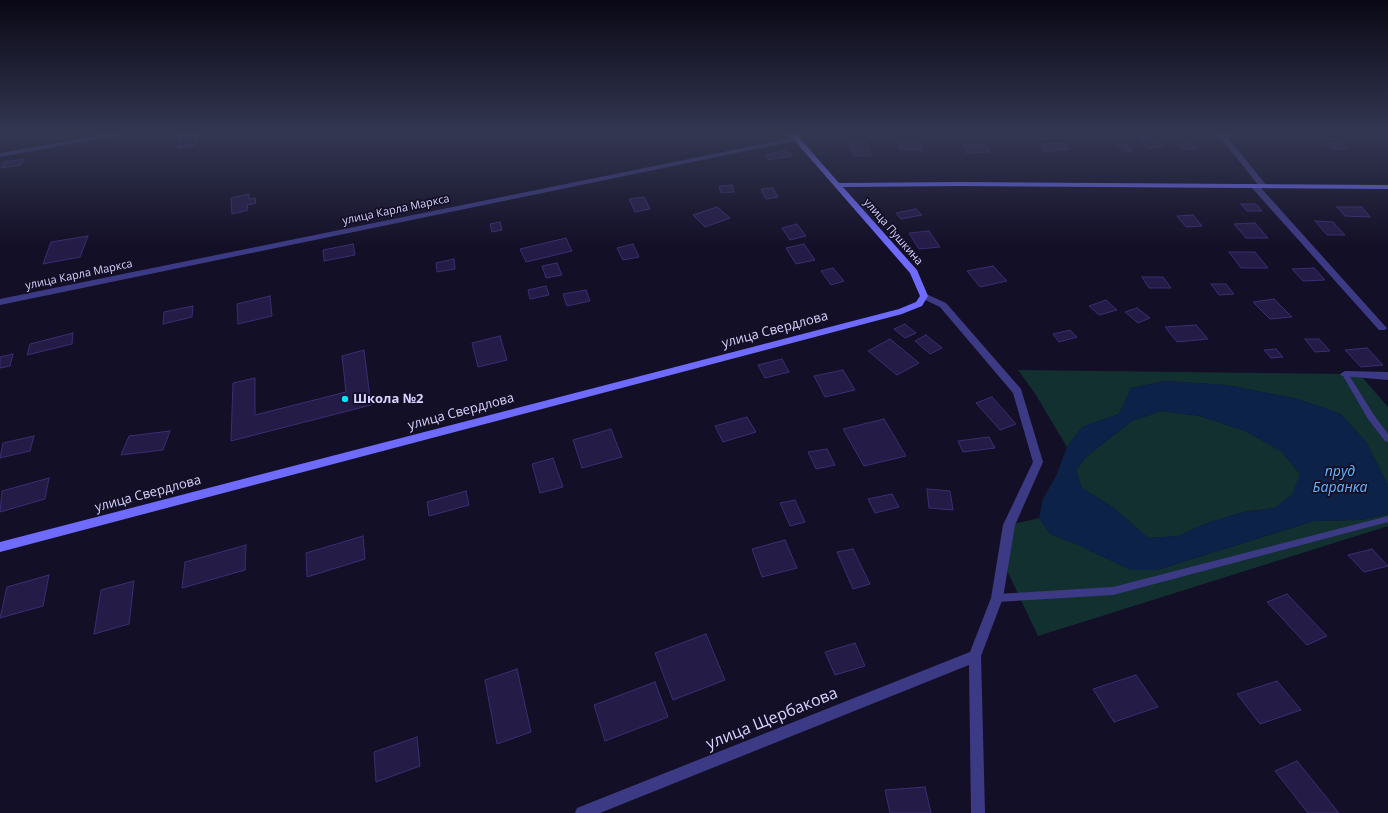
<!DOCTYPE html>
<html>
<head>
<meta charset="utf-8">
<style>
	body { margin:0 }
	canvas { display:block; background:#130f26 }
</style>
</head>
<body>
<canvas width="1388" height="813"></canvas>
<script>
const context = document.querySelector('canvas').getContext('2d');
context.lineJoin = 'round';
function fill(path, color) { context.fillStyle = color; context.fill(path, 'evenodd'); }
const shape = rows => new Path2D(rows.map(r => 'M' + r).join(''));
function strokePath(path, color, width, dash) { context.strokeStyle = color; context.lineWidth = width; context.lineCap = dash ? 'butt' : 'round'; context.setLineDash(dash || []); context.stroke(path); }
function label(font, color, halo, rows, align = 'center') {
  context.font = font + ' "Open Sans",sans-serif'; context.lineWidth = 3.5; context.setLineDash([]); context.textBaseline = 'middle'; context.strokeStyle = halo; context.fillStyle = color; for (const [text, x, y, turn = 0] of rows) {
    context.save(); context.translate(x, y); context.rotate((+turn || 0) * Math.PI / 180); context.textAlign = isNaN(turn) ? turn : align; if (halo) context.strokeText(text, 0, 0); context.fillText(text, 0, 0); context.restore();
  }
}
const green = shape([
	[1018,370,1345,374,1362,377,1388,407,1388,485,1366,442,1341,414,1298,399,1226,385,1166,381,1131,388,1119,414,1082,427,1067,447,1036,395],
	[1161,411,1200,416,1245,431,1281,451,1300,474,1293,494,1275,508,1244,512,1207,523,1178,536,1148,538,1114,508,1082,488,1076,470,1087,456,1132,421],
	[1388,514,1388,526,1038,636,1003,562,1009,525,1039,518,1050,534,1076,544,1131,570,1157,570,1314,521,1360,520]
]);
const water = shape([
	[1166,381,1226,385,1298,399,1341,414,1366,442,1388,485,1388,514,1360,520,1314,521,1157,570,1131,570,1076,544,1050,534,1039,518,1043,499,1057,474,1067,447,1082,427,1119,414,1131,388],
	[1161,411,1200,416,1245,431,1281,451,1300,474,1293,493,1275,508,1244,512,1207,523,1178,536,1148,538,1114,508,1082,488,1076,470,1087,456,1132,421]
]);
const building = shape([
	[198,133,196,145,178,148,180,136,198,133],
	[1139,138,1155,138,1163,147,1147,148,1139,138],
	[1174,138,1188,138,1196,149,1182,149,1174,138],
	[898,141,920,141,923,150,901,150,898,141],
	[865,142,871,155,854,156,849,143,865,142],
	[1063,143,1068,150,1044,151,1040,144,1063,143],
	[1342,143,1348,149,1332,149,1326,144,1342,143],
	[1116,144,1127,144,1133,151,1122,151,1116,144],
	[964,145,986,145,990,152,967,153,964,145],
	[787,150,792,156,769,160,765,155,787,150],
	[24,159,21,165,1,168,4,162,24,159],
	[732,185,734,192,721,193,719,186,732,185],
	[773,188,778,197,766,199,761,189,773,188],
	[249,194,249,199,255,198,256,203,247,205,248,210,232,214,231,198,249,194],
	[644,197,650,209,635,212,629,199,644,197],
	[1241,204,1256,204,1262,211,1247,211,1241,204],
	[717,207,730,218,705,227,693,215,717,207],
	[1337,207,1362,207,1370,217,1345,216,1337,207],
	[916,209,922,215,901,219,896,213,916,209],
	[1193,215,1202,226,1186,227,1177,216,1193,215],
	[1315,221,1333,222,1345,235,1327,235,1315,221],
	[500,222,502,230,492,232,490,224,500,222],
	[1255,223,1268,238,1246,238,1234,224,1255,223],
	[797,224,806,236,790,240,782,228,797,224],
	[929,231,940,247,919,249,909,233,929,231],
	[88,236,80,257,43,264,51,242,88,236],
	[566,238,572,251,526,262,520,249,566,238],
	[353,244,355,255,324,261,323,250,353,244],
	[633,244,639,257,623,260,617,248,633,244],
	[804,244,815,260,796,264,786,248,804,244],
	[1229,252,1255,252,1268,268,1241,268,1229,252],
	[454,259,455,269,437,272,436,263,454,259],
	[557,263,562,275,546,278,542,266,557,263],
	[993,266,1007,281,980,287,967,271,993,266],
	[833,268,844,281,831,285,821,271,833,268],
	[1314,268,1325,280,1303,281,1292,269,1314,268],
	[1142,277,1163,277,1171,288,1149,288,1142,277],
	[1211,284,1226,284,1234,294,1219,295,1211,284],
	[546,286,549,295,530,299,528,290,546,286],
	[586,290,590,301,567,306,563,294,586,290],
	[270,296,272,316,238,324,237,304,270,296],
	[1274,299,1292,317,1270,319,1253,302,1274,299],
	[1106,300,1117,310,1099,315,1089,306,1106,300],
	[193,306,192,317,163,324,164,312,193,306],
	[1137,308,1150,318,1138,323,1125,312,1137,308],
	[905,324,916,333,905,338,894,329,905,324],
	[1196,325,1208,339,1177,342,1165,327,1196,325],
	[1070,330,1077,337,1059,342,1053,334,1070,330],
	[73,333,72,344,27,355,30,344,73,333],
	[926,335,942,348,930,354,915,341,926,335],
	[500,336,507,360,478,367,472,343,500,336],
	[890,339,919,363,897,375,868,351,890,339],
	[1305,339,1319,339,1330,351,1315,352,1305,339],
	[1367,348,1383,365,1361,367,1345,350,1367,348],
	[1276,349,1283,357,1271,358,1264,350,1276,349],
	[364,350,371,405,231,441,233,383,255,378,255,415,346,392,342,356,364,350],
	[13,354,10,366,0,368,0,357,13,354],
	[782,359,789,372,765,378,758,365,782,359],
	[843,370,855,390,825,397,814,376,843,370],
	[992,397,1016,424,1000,430,976,403,992,397],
	[747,417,756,432,723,442,715,426,747,417],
	[884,419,906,456,864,466,843,429,884,419],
	[611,429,622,457,582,468,573,440,611,429],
	[170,431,163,450,121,455,129,436,170,431],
	[34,436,30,451,0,458,3,443,34,436],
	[989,437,995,448,963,452,958,441,989,437],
	[827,449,835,465,816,469,808,452,827,449],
	[553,458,563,487,540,493,532,464,553,458],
	[49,478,45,499,0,512,2,491,49,478],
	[927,489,950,491,953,510,929,508,927,489],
	[466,491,469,505,429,516,427,502,466,491],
	[892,494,899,507,875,513,868,499,892,494],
	[795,500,805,522,790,526,780,503,795,500],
	[363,536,365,559,307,577,306,553,363,536],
	[785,540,797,568,762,577,752,549,785,540],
	[246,545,245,570,182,588,185,562,246,545],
	[853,549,870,584,853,589,837,552,853,549],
	[1372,549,1388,566,1364,572,1348,555,1372,549],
	[49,575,43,606,0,618,7,587,49,575],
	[134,581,129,624,94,634,101,590,134,581],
	[1287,594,1327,636,1307,645,1267,602,1287,594],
	[706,634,725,680,673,700,655,653,706,634],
	[855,643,865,666,835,675,825,652,855,643],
	[517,669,531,732,497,744,485,680,517,669],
	[1136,675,1158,707,1114,722,1093,689,1136,675],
	[1277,681,1301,710,1260,724,1237,694,1277,681],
	[655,682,668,717,605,741,594,705,655,682],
	[417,737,420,766,376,782,374,752,417,737],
	[1297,761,1339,813,1308,813,1275,771,1297,761],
	[925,787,931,813,890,813,885,790,925,787]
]);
const lane = shape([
	[1343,372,1347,372,1374,415,1388,434,1388,442,1385,441,1368,419,1342,374,1343,372],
	[1388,516,1388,522,1113,595,997,602,994,601,993,598,994,595,997,594,1113,587,1388,516]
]);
const street = shape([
	[114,133,131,133,0,157,0,153,114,133],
	[1217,133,1224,133,1267,186,1266,188,1261,188,1385,326,1387,328,1385,330,1379,330,1252,188,1252,184,1255,184,1259,186,1217,133],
	[797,137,800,139,799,140,0,305,0,299,797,137],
	[924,293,946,303,1021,389,1043,462,1015,525,1003,598,981,656,985,813,971,813,969,665,600,813,575,813,577,808,582,806,970,652,991,598,1003,525,1033,462,1013,393,940,307,921,298,920,296,924,293],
	[1345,371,1388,372,1388,380,1342,376,1340,374,1345,371]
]);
const secondary = shape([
	[788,133,795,133,839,183,959,182,1388,185,1388,189,959,186,843,187,917,270,928,296,922,306,902,314,0,552,0,542,899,309,916,302,920,296,910,273,788,133]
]);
const markers = [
	[345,399,4,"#00e5ff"]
];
const farStreetnames = [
	["улица Карла Маркса",396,210,-12],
	["улица Пушкина",893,232,49],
	["улица Карла Маркса",79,275,-12]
];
const streetNames = [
	["улица Свердлова",775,330,-15],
	["улица Свердлова",461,412,-15],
	["улица Свердлова",148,494,-15]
];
const poiNames = [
	["Школа №2",353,399]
];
const waterNames = [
	["пруд",1340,472],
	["Баранка",1340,488]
];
const nearStreetnames = [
	["улица Щербакова",772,719,-22]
];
fill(green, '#12302f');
fill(water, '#0c2248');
fill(building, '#241b47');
strokePath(building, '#3b2d73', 1);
fill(lane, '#3d3a85');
fill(street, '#3d3a85');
fill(secondary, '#6f6bff');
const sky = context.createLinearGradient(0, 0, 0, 247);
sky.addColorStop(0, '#0a0815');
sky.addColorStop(0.54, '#333752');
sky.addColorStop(1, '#33375200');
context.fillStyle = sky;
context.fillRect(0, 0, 1388, 247);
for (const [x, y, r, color] of markers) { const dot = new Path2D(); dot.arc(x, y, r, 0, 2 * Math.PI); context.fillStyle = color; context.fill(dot); strokePath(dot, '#130f26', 1.5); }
label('11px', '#d9d4ff', '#130f26', farStreetnames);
label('13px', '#d9d4ff', '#130f26', streetNames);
label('bold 13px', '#d9d4ff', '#130f26', poiNames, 'left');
label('italic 14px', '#62b6ff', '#130f26', waterNames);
label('16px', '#d9d4ff', '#130f26', nearStreetnames);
</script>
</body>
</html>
